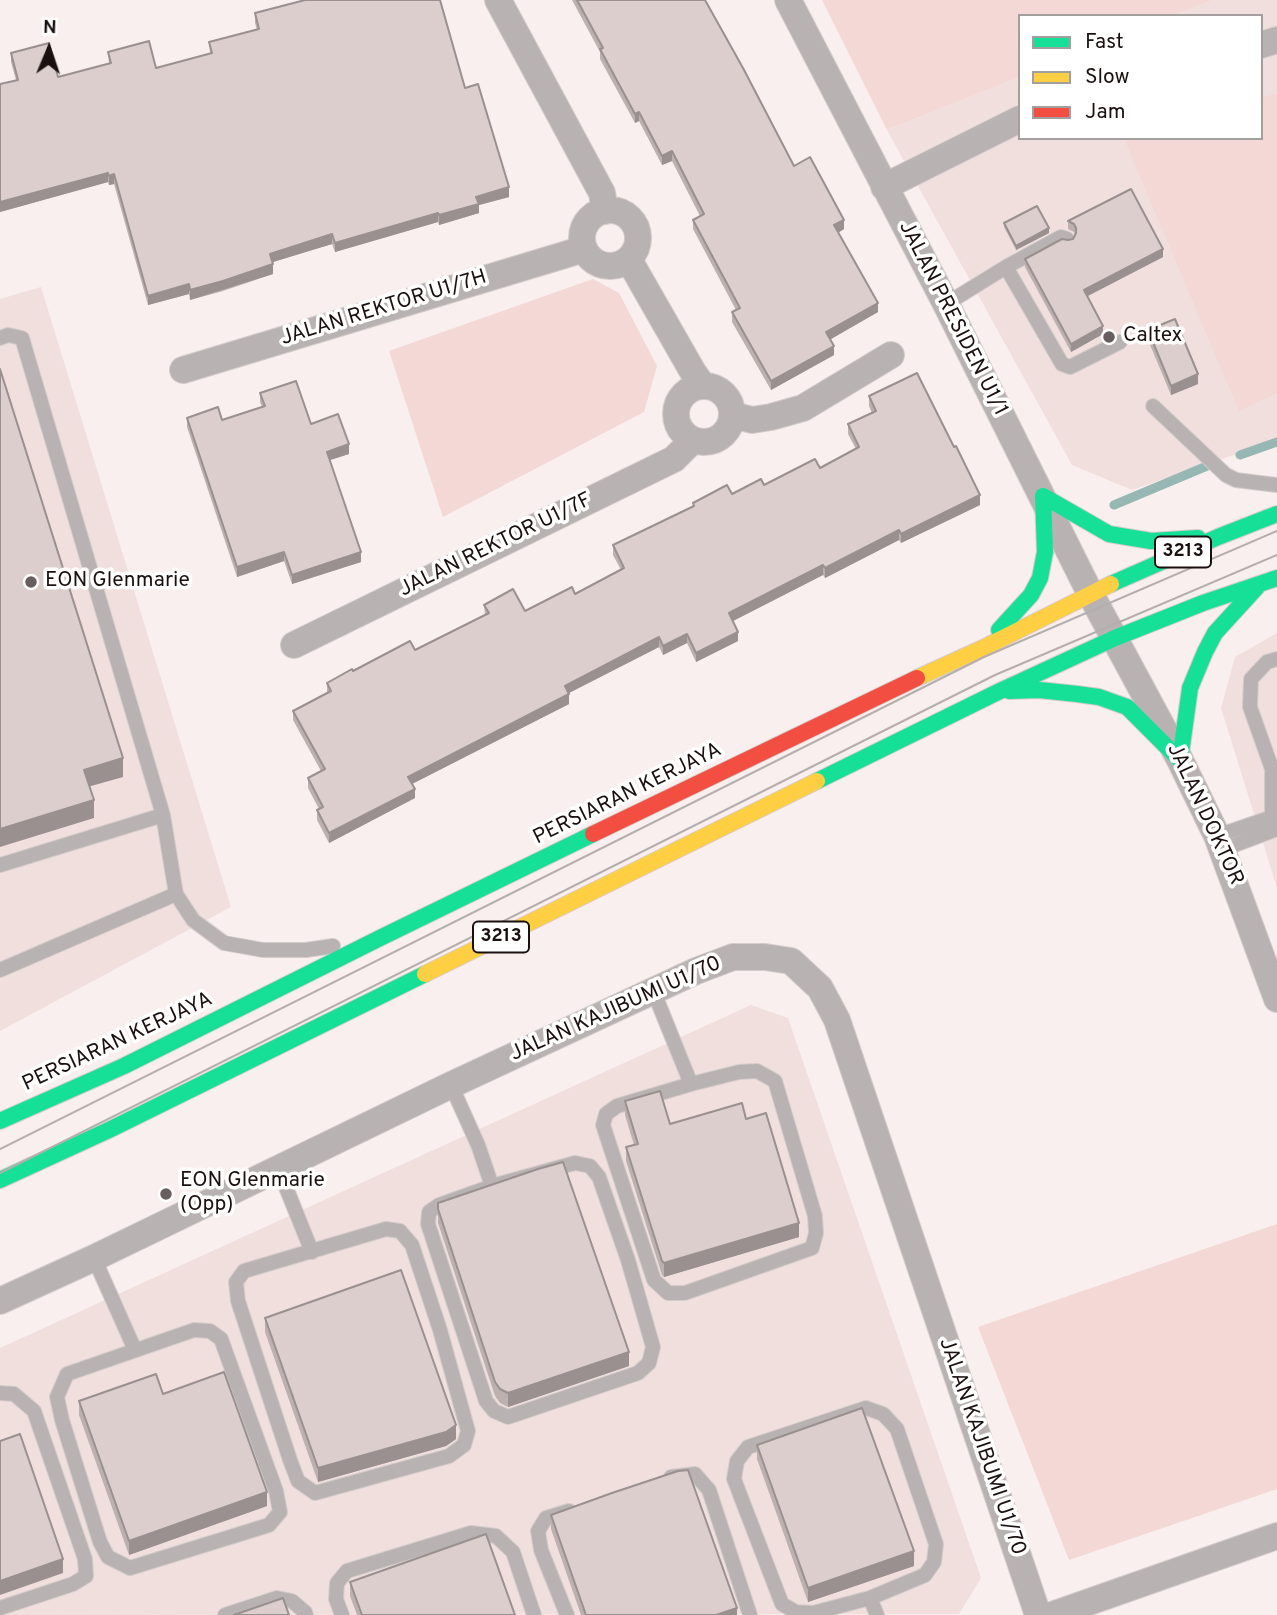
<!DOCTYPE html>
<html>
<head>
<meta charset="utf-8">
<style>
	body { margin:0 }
	#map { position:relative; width:1277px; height:1615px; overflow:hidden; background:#f9efee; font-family:Overpass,sans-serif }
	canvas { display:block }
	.legend { position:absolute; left:1018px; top:14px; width:245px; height:126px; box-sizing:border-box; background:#fff; border:2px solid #a39f9f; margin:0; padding:9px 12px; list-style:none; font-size:21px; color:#1a100f }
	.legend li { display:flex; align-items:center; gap:14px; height:35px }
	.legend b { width:35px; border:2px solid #a39f9f }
	.north { position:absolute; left:14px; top:14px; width:70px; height:70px; -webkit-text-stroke:5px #fff; paint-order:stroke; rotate:2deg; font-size:19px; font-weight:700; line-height:28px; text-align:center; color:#1a100f }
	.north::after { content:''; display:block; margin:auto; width:24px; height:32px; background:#1a100f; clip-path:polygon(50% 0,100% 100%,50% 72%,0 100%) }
</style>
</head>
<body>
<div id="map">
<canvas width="1277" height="1615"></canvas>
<ul class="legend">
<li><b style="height:9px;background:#16e098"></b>Fast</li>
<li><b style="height:9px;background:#ffcf43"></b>Slow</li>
<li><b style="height:9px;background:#f24e42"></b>Jam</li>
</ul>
<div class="north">N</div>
</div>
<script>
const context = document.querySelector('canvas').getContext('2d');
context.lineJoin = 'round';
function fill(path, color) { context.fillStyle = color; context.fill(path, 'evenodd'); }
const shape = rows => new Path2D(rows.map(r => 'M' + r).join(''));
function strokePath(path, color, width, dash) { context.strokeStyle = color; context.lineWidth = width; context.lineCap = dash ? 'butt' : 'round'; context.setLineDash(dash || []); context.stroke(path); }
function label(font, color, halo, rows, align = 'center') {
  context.font = font + ' Overpass,sans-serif'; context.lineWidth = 7; context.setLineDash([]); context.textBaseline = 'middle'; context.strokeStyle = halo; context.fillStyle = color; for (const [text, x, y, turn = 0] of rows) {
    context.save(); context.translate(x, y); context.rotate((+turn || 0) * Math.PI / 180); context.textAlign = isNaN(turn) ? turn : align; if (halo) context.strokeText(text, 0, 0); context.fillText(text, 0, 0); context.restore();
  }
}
const built = shape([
	[1213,0,1277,0,1277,440,1132,490,1072,465,887,130,1020,77,1020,138,1261,138,1261,16,1173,16],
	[41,287,231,907,0,1031,0,299],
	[1277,633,1277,888,1221,708,1235,657],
	[751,1005,788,1018,981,1578,959,1614,0,1615,0,1348]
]);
const green = shape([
	[822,0,1213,0,1173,16,1020,16,1020,77,887,130],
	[1277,94,1277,393,1239,411,1124,138,1261,138,1261,97],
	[593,279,619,293,657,366,644,412,443,517,389,351],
	[1277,1224,1277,1489,1069,1560,978,1327]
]);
const stream = shape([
	[1240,455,1277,442],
	[1114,505,1207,466]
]);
const lane = shape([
	[1006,267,1062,364,1070,367,1120,342],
	[946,304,1006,267,1061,237,1067,239],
	[0,338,8,335,22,338,163,815,176,894,193,920,224,943,263,950,306,950,333,946],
	[1153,406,1226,475,1236,480,1277,485],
	[1277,659,1267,662,1251,679,1250,707,1277,783],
	[1217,836,1272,817,1272,773],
	[1224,849,1277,829],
	[0,865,163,815],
	[0,970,176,894],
	[653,990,691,1084],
	[757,1071,775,1081,815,1216,816,1233,812,1248,685,1293,668,1293,654,1280,603,1125,606,1114,617,1106,691,1084,739,1072,757,1071],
	[451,1085,478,1145,492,1186],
	[575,1163,590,1166,599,1177,628,1260,653,1347,649,1363,638,1373,508,1417,494,1411,486,1401,428,1224,429,1212,439,1205,492,1186,575,1163],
	[279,1170,312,1252],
	[386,1229,400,1231,412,1245,440,1330,468,1431,464,1445,449,1456,315,1493,298,1481,290,1460,238,1301,236,1282,244,1271,386,1229],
	[94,1258,135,1350],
	[194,1330,210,1331,221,1339,276,1491,280,1512,269,1525,130,1568,108,1557,100,1542,62,1420,57,1397,67,1374,194,1330],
	[0,1393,14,1394,34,1411,85,1559,86,1576,73,1584,0,1608],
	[866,1408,883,1414,897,1429,936,1544,934,1562,925,1575,870,1598,813,1613,796,1612,782,1604,734,1479,737,1461,748,1447,866,1408],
	[671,1477,695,1474,709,1490,750,1615],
	[870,1598,877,1615],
	[225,1615,277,1598,292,1601,305,1612,306,1615],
	[342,1615,336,1599,337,1583,347,1571,471,1533,496,1536,513,1552,534,1615],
	[567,1615,541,1550,538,1531,546,1518,569,1511]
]);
const street = shape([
	[498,0,602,193,605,211],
	[788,0,946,304,1090,593,1180,760,1217,836,1277,999],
	[1261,45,1277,40],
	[884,187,1020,119],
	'582 238a28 28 0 1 1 56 0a28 28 0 1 1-56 0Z',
	[629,260,693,372,703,386],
	[183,370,584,249],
	'676 414a28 28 0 1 1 56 0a28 28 0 1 1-56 0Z',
	[733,415,752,420,771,417,803,408,891,355],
	[294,645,674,459,693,440],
	[0,1301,94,1258,451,1085,696,971,733,957,765,957,791,961,820,988,837,1020,1038,1615],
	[1052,1615,1277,1536]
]);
const fast = shape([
	[1043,496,1109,534,1151,541,1198,538],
	[1111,584,1218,537,1277,514],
	[999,630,1031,595,1040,578,1045,552,1043,496],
	[1009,691,1039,690,1077,694,1099,697,1127,707,1180,760],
	[1180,760,1190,688,1205,652,1215,633,1257,587],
	[817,781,1000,691,1115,638,1203,603,1277,578],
	[0,1121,124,1066,382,937,593,834],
	[0,1180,111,1129,425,974]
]);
const slow = shape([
	[917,678,983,648,1111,584],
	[425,974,817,781]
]);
const jam = shape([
	[593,834,917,678]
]);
const tram = shape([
	[0,1149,984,657,1277,531],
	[0,1173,995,675,1277,555]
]);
const wall = shape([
	[572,0,705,0,794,166,844,229,838,233,878,312,830,339,834,355,771,390,732,322,732,312,736,310,693,229,693,220,700,216,672,161,662,165,639,121,635,123,600,59,600,52],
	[255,13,465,88,509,197,479,205,479,213,439,225,438,222,335,252,332,244,272,262,273,274,223,291,190,300,189,294,148,305,114,184,109,185,108,182,0,212,0,84,16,80,11,62,11,53,58,77,109,64,108,52,156,68,210,54,209,42,257,30,255,23],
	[1068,221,1163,257,1087,296,1103,334,1071,352,1025,267,1025,259,1073,239,1075,235,1074,232,1068,229],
	[1004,223,1049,233,1016,250,1004,227],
	[1148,330,1198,384,1171,395,1148,340],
	[260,393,311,424,349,454,330,460,361,562,292,584,284,561,237,577,187,427,187,418,222,420,262,407,260,402],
	[869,396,980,505,901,543,899,540,825,578,823,575,733,621,738,641,696,662,687,643,663,655,659,647,569,693,569,704,412,784,415,798,329,843,317,820,317,810,319,809,308,788,308,778,321,771,293,720,293,711,327,693,327,683,353,671,415,650,485,615,484,605,525,611,575,594,621,570,613,555,613,545,693,507,693,503,732,494,820,468,856,449,848,434,848,424,872,413,869,406],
	[625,1101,670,1124,746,1119,799,1237,664,1277,662,1275,626,1161,626,1147,634,1145,625,1115],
	[438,1203,629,1366,508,1407,500,1403,495,1396,438,1223],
	[265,1318,456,1439,446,1446,318,1482,265,1332],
	[163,1394,267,1506,129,1555,79,1415,79,1401],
	[757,1445,914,1566,808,1602,757,1459],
	[551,1515,737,1615,581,1615,551,1529],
	[350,1582,515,1615,357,1615,350,1596]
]);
const shadedWall = shape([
	[639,112,639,121,635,123,635,114],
	[672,151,672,161,662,165,662,156],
	[108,173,108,182,0,212,0,202],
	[114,174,114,184,109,185,109,176],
	[509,187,509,197,479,205,479,213,439,225,439,215,476,197],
	[438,213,438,222,335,252,335,243],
	[844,220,844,229,834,235,834,225],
	[1049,228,1049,233,1016,250,1016,246],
	[332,234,332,244,270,263,270,254],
	[1163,249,1163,257,1084,298,1084,290],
	[273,264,273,274,190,300,190,290],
	[189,284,189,294,148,305,148,296],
	[878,303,878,312,826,342,826,332],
	[1103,326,1103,334,1071,352,1071,344],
	[834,346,834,355,771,390,771,381],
	[1198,374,1198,384,1171,395,1171,386],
	[349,444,349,454,327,461,327,452],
	[980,495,980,505,901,543,901,534],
	[899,530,899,540,825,578,825,568],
	[284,552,284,561,237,577,237,567],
	[361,552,361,562,292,584,292,575],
	[823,565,823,575,729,623,729,613],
	[738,632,738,641,696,662,696,653],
	[687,634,687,643,663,655,663,646],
	[659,637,659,647,565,695,565,686],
	[569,694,569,704,408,786,408,777],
	[123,758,123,777,84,788,84,770],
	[415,789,415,798,329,843,329,833],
	[94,800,94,818,0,847,0,829],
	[799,1223,799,1237,664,1277,664,1263],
	[629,1352,629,1366,508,1407,508,1393],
	[456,1425,456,1439,446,1446,318,1482,318,1468],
	[267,1492,267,1506,129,1555,129,1541],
	[914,1551,914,1566,808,1602,808,1588],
	[63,1559,63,1573,0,1595,0,1581],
	[737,1608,737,1615,716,1615]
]);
const building = shape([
	[305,0,440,0,465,88,478,84,509,187,476,197,479,204,439,215,438,213,335,243,332,234,270,254,273,264,223,281,190,290,189,284,148,296,114,174,109,176,108,173,0,202,0,84,18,80,11,53,49,43,58,77,111,63,108,52,149,41,156,68,212,53,209,42,259,29,255,13,305,0],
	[577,0,705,0,743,68,794,166,810,157,844,220,834,225,878,303,826,332,834,346,771,381,732,312,740,308,693,220,704,214,672,151,662,156,639,112,635,114,600,49,603,48,577,0],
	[1131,189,1163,249,1084,290,1103,326,1071,344,1025,259,1062,239,1068,240,1073,239,1076,233,1076,228,1074,224,1068,221,1131,189],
	[1037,206,1049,228,1016,246,1004,223,1037,206],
	[1175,319,1198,374,1171,386,1148,330,1175,319],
	[0,369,123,758,84,770,94,800,0,829,0,369],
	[917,373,954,447,956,446,980,495,901,534,899,530,825,568,823,565,729,613,738,632,696,653,687,634,663,646,659,637,565,686,569,694,408,777,415,789,329,833,317,810,323,807,308,778,325,769,293,711,331,691,327,683,352,669,353,671,410,641,415,650,489,613,484,605,513,589,525,611,572,587,575,594,624,568,613,545,694,506,693,503,727,485,732,494,761,479,764,485,815,459,820,468,859,447,848,424,876,411,869,396,917,373],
	[296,381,311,424,338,414,349,444,327,452,361,552,292,575,284,552,237,567,187,418,218,407,222,420,265,406,260,393,296,381],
	[660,1091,670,1124,742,1103,746,1119,766,1113,799,1223,664,1263,662,1261,626,1147,638,1144,625,1101,660,1091],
	[563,1162,629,1352,508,1393,500,1389,495,1382,438,1209,438,1203,538,1169,563,1162],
	[401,1270,456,1425,446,1432,318,1468,265,1318,401,1270],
	[224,1372,267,1492,129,1541,79,1401,156,1374,163,1394,224,1372],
	[862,1408,914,1551,808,1588,757,1445,862,1408],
	[20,1434,63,1559,0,1581,0,1441,20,1434],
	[688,1470,737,1608,716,1615,586,1615,551,1515,612,1493,678,1471,688,1470],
	[486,1534,515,1615,362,1615,350,1582,486,1534],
	[283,1598,289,1615,234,1615,283,1598]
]);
const markers = [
	[1109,337,7,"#685e5d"],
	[31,582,7,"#685e5d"],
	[166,1194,7,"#685e5d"]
];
const shields = [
	[1183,552,56],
	[501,937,56]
];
const shieldNames = [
	["3213",1183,552],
	["3213",501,937]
];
const streetNames = [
	["JALAN REKTOR U1/7H",384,309,-17],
	["JALAN PRESIDEN U1/1",952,319,63],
	["JALAN REKTOR U1/7F",496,546,-26],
	["PERSIARAN KERJAYA",628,795,-26],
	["JALAN DOKTOR",1204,815,65],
	["JALAN KAJIBUMI U1/70",616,1010,-24],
	["PERSIARAN KERJAYA",118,1043,-25],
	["JALAN KAJIBUMI U1/70",981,1447,71]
];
const poiNames = [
	["Caltex",1123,337],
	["EON Glenmarie",45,582],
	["EON Glenmarie",180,1182],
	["(Opp)",180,1206]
];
fill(built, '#f1dfdd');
fill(green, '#f3d8d5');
strokePath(stream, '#96b7b3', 9);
strokePath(lane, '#d4cccb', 16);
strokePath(street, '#d4cccb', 28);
strokePath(fast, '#d4cccb', 18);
strokePath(slow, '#d4cccb', 18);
strokePath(jam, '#d4cccb', 18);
strokePath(lane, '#b8b3b2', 14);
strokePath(street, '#b8b3b2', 26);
strokePath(fast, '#16e098', 16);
strokePath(slow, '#ffcf43', 16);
strokePath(jam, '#f24e42', 16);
strokePath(tram, '#b4aead', 2);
fill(wall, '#bcb1af');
fill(shadedWall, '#99908f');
fill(building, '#dbcecc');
strokePath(building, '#99908f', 2);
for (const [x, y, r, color] of markers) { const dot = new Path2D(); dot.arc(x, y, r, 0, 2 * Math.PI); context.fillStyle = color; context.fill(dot); strokePath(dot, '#fff', 2.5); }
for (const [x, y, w] of shields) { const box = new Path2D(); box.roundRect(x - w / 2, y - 15.5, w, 31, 5); context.fillStyle = '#fff'; context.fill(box); strokePath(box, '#1a100f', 2); }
label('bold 19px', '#1a100f', null, shieldNames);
label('21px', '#1a100f', '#fff', streetNames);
label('21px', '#1a100f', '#fff', poiNames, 'left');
</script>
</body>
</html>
